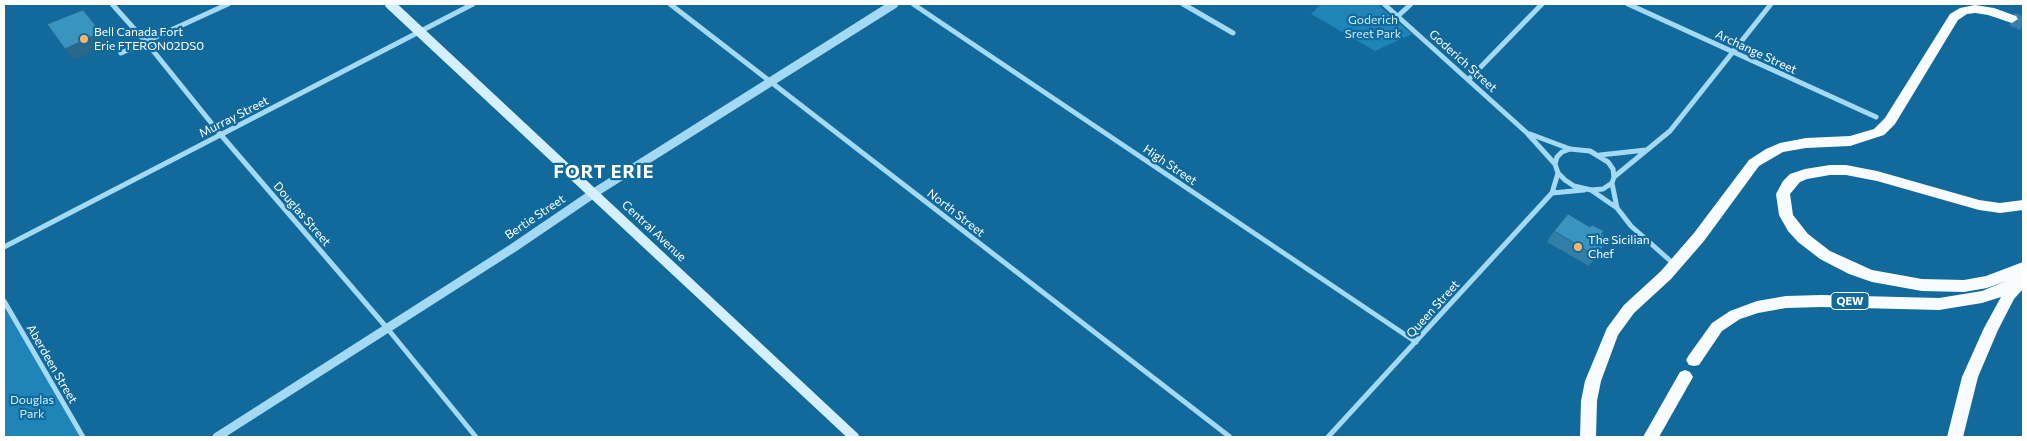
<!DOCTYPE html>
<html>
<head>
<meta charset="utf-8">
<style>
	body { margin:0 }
	#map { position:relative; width:2027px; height:441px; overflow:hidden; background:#116a9b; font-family:Commissioner,sans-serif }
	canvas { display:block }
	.frame { position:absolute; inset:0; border:5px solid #fff; pointer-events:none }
</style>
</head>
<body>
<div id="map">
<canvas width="2027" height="441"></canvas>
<div class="frame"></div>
</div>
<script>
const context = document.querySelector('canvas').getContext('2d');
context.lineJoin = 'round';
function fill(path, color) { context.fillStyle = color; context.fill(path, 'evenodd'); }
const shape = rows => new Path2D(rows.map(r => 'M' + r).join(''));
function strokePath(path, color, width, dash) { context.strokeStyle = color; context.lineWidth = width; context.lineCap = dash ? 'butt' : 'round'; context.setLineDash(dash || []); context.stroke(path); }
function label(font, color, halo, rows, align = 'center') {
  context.font = font + ' Commissioner,sans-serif'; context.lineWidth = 4.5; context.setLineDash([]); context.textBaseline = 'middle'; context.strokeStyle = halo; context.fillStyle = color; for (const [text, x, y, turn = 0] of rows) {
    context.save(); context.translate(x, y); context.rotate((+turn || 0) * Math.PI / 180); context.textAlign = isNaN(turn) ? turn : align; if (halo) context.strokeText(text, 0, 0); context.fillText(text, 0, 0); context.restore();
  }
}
const green = shape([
	[1321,4,1377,4,1412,34,1375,51,1311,14],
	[4,301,83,437,4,437]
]);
const trunkTunnel = shape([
	[2012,19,2023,24]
]);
const minor = shape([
	[112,4,146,42,221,135,387,328,476,437],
	[670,4,1230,437],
	[913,4,1416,342],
	[1183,4,1233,33],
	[1384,4,1527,133,1555,164],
	[1628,4,1876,117],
	[1398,16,1411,4],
	[121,53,228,4],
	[1469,79,1542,4],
	[1530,134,1570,149],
	[1570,149,1590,151,1608,162,1613,169,1614,177,1612,183,1603,189,1591,190,1574,186,1565,180,1558,173,1555,164,1557,157,1562,152,1570,149],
	[1600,155,1646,150],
	[1614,177,1670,131,1771,4],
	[1612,183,1617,208],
	[1591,190,1617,208,1631,226,1675,265],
	[1552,193,1584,190],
	[4,247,473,4],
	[4,301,83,437],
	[1328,437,1552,193,1558,173]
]);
const tertiary = shape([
	[217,437,513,248,594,193,894,4]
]);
const secondary = shape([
	[390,4,854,437]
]);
const trunk = shape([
	[1975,5,1994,8,2016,16,2018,19,2012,23,1988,15,1975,13,1967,14,1958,20,1895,124,1884,135,1850,146,1806,148,1783,152,1759,166,1704,241,1671,279,1634,313,1618,335,1601,381,1597,401,1596,437,1580,437,1581,401,1585,381,1607,328,1624,305,1661,271,1694,233,1749,160,1766,149,1780,143,1806,138,1850,136,1874,129,1885,118,1950,14,1960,8,1975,5],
	[1830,165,1846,165,1877,171,1979,200,2000,203,2023,200,2023,210,2000,213,1979,210,1877,181,1846,175,1830,175,1807,179,1800,182,1790,194,1793,215,1808,234,1830,251,1872,270,1922,279,1964,280,1986,276,2023,262,2023,289,2014,299,1998,330,1978,377,1963,437,1947,437,1962,377,1984,328,2001,297,1982,303,1939,310,1821,307,1786,308,1758,313,1740,319,1722,331,1699,365,1694,366,1689,365,1686,360,1689,355,1712,323,1730,311,1757,301,1786,296,1821,295,1939,298,1982,291,2006,281,1987,288,1964,292,1922,291,1872,282,1849,274,1820,259,1798,242,1788,231,1779,215,1776,194,1783,181,1790,174,1805,169,1830,165],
	[1685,370,1690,372,1693,377,1659,437,1643,437,1680,372,1685,370]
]);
const wall = shape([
	[1590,227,1604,231,1602,235,1609,239,1589,266,1547,242,1554,231]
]);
const shadedWall = shape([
	[83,10,111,43,74,60,65,49],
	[1609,239,1602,249,1589,266,1596,256]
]);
const building = shape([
	[83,10,101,32,65,49,47,24,83,10],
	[1568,214,1590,227,1592,225,1604,231,1601,234,1609,239,1596,256,1554,231,1568,214]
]);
const markers = [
	[84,39,5,"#ffb367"],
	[1578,247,5,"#ffb367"]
];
const shields = [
	[1850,301,38]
];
const shieldNames = [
	["QEW",1850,301]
];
const parkNames = [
	["Goderich",1373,20],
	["Sreet Park",1373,34],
	["Douglas",32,400],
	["Park",32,414]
];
const poiNames = [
	["Bell Canada Fort",94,32],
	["Erie FTERON02DS0",94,46],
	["The Sicilian",1588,240],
	["Chef",1588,254]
];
const streetNames = [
	["Archange Street",1756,52,25],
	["Goderich Street",1463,61,42],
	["Murray Street",234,117,-27],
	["High Street",1170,165,34],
	["North Street",956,213,38],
	["Douglas Street",302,214,49],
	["Bertie Street",535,217,-34],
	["Central Avenue",654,231,43],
	["Queen Street",1433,309,-48],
	["Aberdeen Street",52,364,60]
];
const districtNames = [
	["FORT ERIE",604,172]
];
fill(green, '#1f84b8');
strokePath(trunkTunnel, '#3580aa', 14, [14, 7]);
strokePath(minor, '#a4d9f4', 5);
strokePath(tertiary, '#a4d9f4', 9);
strokePath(secondary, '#d4effd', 10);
fill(trunk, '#f8fcff');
fill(wall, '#317fa7');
fill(shadedWall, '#286888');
fill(building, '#3994c2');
strokePath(building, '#286888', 1);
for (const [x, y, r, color] of markers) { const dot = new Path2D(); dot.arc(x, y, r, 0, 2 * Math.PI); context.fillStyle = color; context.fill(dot); strokePath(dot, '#116a9b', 2); }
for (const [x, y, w] of shields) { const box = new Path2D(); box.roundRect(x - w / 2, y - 8.5, w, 17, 4); context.fillStyle = '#116a9b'; context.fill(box); strokePath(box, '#fff', 1); }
label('bold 11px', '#fff', null, shieldNames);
label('12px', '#ccedfe', '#116a9b', parkNames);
label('12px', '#fff', '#116a9b', poiNames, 'left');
label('12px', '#fff', '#116a9b', streetNames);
context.letterSpacing = '1px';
label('bold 18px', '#fff', '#116a9b', districtNames);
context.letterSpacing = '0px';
</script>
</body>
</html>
